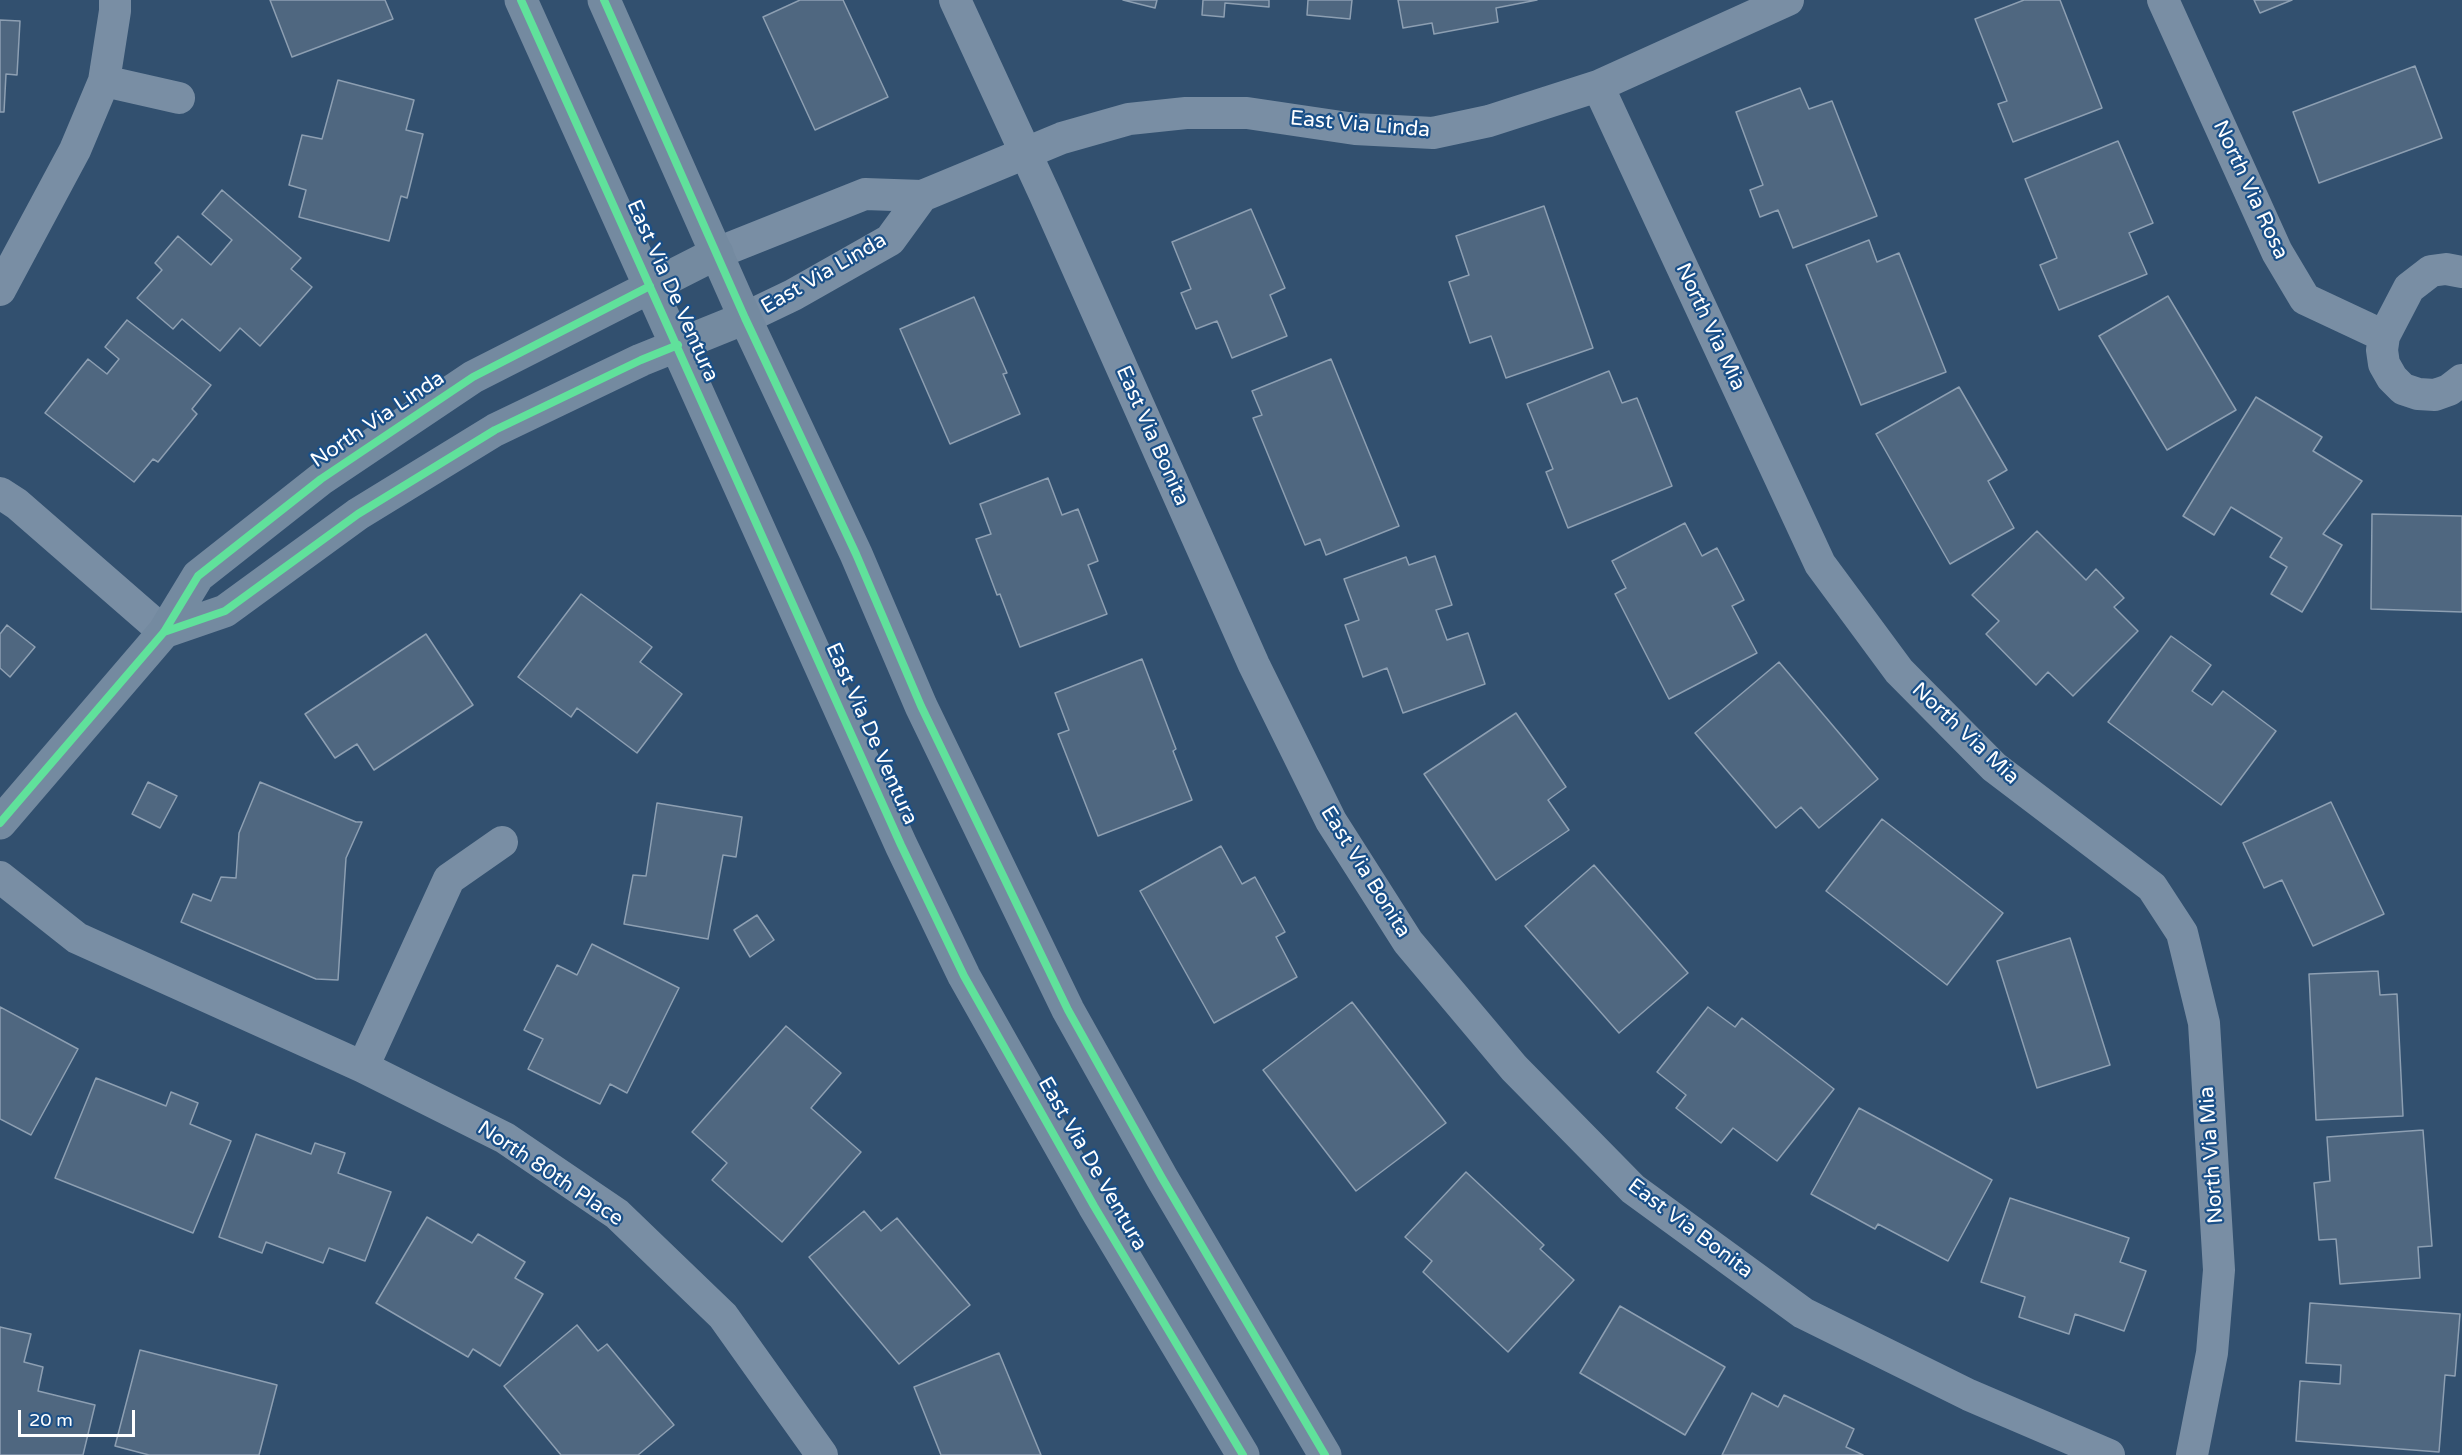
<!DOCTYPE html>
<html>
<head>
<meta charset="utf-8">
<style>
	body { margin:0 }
	#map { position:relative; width:2462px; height:1455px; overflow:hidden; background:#32506f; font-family:"Varela Round",sans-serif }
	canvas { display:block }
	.scale { position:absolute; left:18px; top:1410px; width:117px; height:27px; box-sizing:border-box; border:3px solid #fff; border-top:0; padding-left:8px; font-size:18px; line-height:21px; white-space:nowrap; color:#fff; -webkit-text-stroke:4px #194f88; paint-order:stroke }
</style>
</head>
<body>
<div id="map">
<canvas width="2462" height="1455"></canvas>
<div class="scale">20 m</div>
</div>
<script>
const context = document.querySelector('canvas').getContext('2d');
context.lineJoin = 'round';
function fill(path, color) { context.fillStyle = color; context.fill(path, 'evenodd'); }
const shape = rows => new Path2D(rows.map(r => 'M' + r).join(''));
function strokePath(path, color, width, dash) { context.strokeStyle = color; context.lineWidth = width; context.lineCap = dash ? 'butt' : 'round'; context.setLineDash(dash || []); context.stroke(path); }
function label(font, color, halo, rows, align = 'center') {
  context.font = font + ' "Varela Round",sans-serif'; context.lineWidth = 4.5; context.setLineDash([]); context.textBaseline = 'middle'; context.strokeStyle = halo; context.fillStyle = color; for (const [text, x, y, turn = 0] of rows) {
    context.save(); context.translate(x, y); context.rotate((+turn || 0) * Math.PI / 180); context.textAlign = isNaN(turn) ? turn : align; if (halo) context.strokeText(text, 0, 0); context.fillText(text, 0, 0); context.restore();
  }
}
const building = shape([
	[270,0,385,0,393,19,292,57,270,0],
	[800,0,843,0,888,97,815,130,763,17,800,0],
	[1123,0,1157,0,1155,8,1123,0],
	[1203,0,1269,0,1269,7,1225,3,1224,17,1202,15,1203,0],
	[1308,0,1352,0,1350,19,1307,15,1308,0],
	[1398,0,1537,0,1496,8,1498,22,1434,34,1432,23,1403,28,1398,0],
	[2024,0,2060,0,2102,108,2013,142,1998,104,2007,101,1975,19,2024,0],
	[2254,0,2292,0,2260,13,2254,0],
	[0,20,20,21,17,75,6,74,4,112,0,112,0,20],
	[2415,66,2442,138,2319,183,2293,112,2415,66],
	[338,80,414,100,406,130,423,134,407,198,401,196,389,241,299,217,306,190,289,185,302,135,322,139,338,80],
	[1800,88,1809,109,1832,101,1877,216,1793,248,1778,210,1760,217,1750,190,1763,185,1736,112,1800,88],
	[2118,141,2153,223,2129,233,2147,274,2059,310,2040,265,2057,258,2025,179,2118,141],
	[222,190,301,258,291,269,312,287,260,346,240,328,220,351,182,319,173,329,137,298,162,270,155,263,178,236,211,265,232,240,202,214,222,190],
	[1544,206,1593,348,1506,378,1491,336,1470,343,1449,282,1469,275,1456,236,1544,206],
	[1251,209,1285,288,1270,295,1287,336,1232,358,1217,321,1196,329,1181,293,1191,289,1172,242,1251,209],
	[1869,240,1877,262,1899,253,1946,372,1861,405,1806,265,1869,240],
	[2168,296,2236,410,2167,450,2099,336,2168,296],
	[974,297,1007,373,1003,374,1020,414,950,444,900,329,974,297],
	[127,320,211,385,192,409,197,414,158,462,153,459,134,482,45,413,88,359,107,374,119,359,105,347,127,320],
	[1331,359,1399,526,1326,555,1320,539,1305,545,1253,418,1262,415,1252,391,1331,359],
	[1609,371,1622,403,1637,398,1672,486,1568,528,1546,472,1553,469,1527,404,1609,371],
	[1959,387,2007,470,1988,481,2014,528,1950,564,1876,434,1959,387],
	[2256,397,2322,437,2313,451,2362,481,2323,534,2342,545,2302,612,2271,594,2287,567,2270,557,2282,538,2231,507,2214,535,2183,516,2256,397],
	[1048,478,1062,515,1078,509,1098,561,1088,565,1107,614,1020,647,1000,594,997,595,976,539,991,534,980,504,1048,478],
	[2372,514,2462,516,2462,612,2371,609,2372,514],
	[1685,523,1702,556,1717,548,1744,600,1732,606,1757,653,1669,699,1615,594,1626,588,1612,561,1685,523],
	[2037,531,2086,580,2096,569,2124,598,2114,607,2138,631,2073,696,2048,672,2036,685,1986,634,1999,621,1972,595,2037,531],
	[1435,556,1452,605,1436,610,1447,640,1468,633,1485,684,1403,713,1387,668,1363,677,1345,625,1359,620,1344,579,1406,557,1409,565,1435,556],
	[581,594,652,647,640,662,682,694,637,753,577,708,571,717,518,677,581,594],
	[7,625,35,647,10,677,0,668,0,634,7,625],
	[426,634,473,705,374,770,357,744,335,758,305,714,426,634],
	[2171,636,2211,665,2192,691,2212,705,2223,691,2276,731,2221,805,2108,722,2171,636],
	[1142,659,1176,749,1173,751,1192,800,1098,836,1058,734,1069,730,1055,693,1142,659],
	[1779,662,1878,779,1819,828,1801,807,1776,828,1695,733,1779,662],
	[1516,713,1566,787,1548,800,1569,830,1496,880,1424,774,1516,713],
	[148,782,177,796,160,828,132,814,148,782],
	[260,782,356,822,362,822,346,858,338,980,316,979,181,922,193,894,211,901,221,877,236,878,239,833,260,782],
	[2331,802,2384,914,2313,946,2282,880,2264,888,2243,843,2331,802],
	[657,803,742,817,736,857,723,855,708,939,624,924,633,875,646,876,657,803],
	[1882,819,2003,913,1947,985,1826,891,1882,819],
	[1221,846,1242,884,1255,877,1285,932,1276,937,1297,977,1214,1023,1140,891,1221,846],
	[1594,865,1688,973,1619,1033,1525,926,1594,865],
	[757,915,774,940,750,957,734,930,757,915],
	[2070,938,2110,1065,2037,1088,1997,961,2070,938],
	[592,944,679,988,627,1093,610,1084,600,1104,528,1069,543,1039,524,1030,557,965,577,975,592,944],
	[2378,971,2380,995,2397,994,2403,1116,2316,1120,2309,974,2378,971],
	[1352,1002,1446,1123,1356,1191,1263,1070,1352,1002],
	[0,1007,78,1049,31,1135,0,1119,0,1007],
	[1708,1007,1735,1027,1742,1018,1834,1089,1777,1161,1733,1128,1721,1143,1676,1108,1686,1095,1657,1072,1708,1007],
	[786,1026,841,1073,811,1108,861,1152,782,1242,712,1180,727,1163,692,1132,786,1026],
	[96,1078,166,1106,171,1092,198,1103,190,1124,231,1141,193,1233,55,1178,96,1078],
	[1859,1108,1992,1180,1948,1261,1878,1224,1875,1229,1811,1194,1859,1108],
	[2423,1130,2432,1246,2418,1247,2420,1278,2340,1284,2336,1239,2319,1240,2314,1183,2330,1181,2327,1137,2423,1130],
	[256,1134,311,1154,315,1143,345,1153,338,1173,391,1192,365,1261,329,1248,323,1263,266,1242,262,1253,219,1237,256,1134],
	[1466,1172,1544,1245,1540,1249,1574,1280,1508,1352,1423,1272,1432,1261,1405,1237,1466,1172],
	[2010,1198,2129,1238,2120,1262,2146,1271,2124,1331,2075,1314,2069,1334,2019,1317,2025,1297,1981,1282,2010,1198],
	[864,1211,881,1231,897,1218,970,1305,899,1364,809,1257,864,1211],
	[427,1217,472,1243,478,1234,525,1262,515,1278,543,1294,500,1366,473,1349,468,1357,376,1303,427,1217],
	[2310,1303,2460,1314,2455,1376,2445,1375,2439,1452,2296,1441,2300,1381,2340,1384,2341,1365,2306,1363,2310,1303],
	[1620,1306,1725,1367,1685,1435,1580,1373,1620,1306],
	[577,1325,598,1351,607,1344,674,1425,638,1455,561,1455,504,1386,577,1325],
	[0,1327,31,1334,24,1362,43,1367,38,1391,95,1405,83,1455,0,1455,0,1327],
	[140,1350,277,1385,259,1455,149,1455,115,1446,140,1350],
	[999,1353,1041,1455,941,1455,914,1387,999,1353],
	[1752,1393,1778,1407,1784,1395,1854,1429,1846,1447,1863,1455,1722,1455,1752,1393]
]);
const street = shape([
	[955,0,1045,195,1254,665,1331,821,1408,942,1514,1068,1633,1189,1803,1313,1969,1395,2109,1455],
	[2163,0,2277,252,2305,299,2384,336],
	[104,81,179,98],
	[1598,86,1820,564,1899,671,1994,767,2152,887,2182,933,2204,1023,2219,1270,2212,1353,2192,1455],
	[717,253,865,194,922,196,1062,138,1129,119,1186,113,1247,113,1355,129,1433,133,1489,121,1598,86,1788,0],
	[2462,272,2446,269,2431,271,2409,288,2384,336,2382,350,2384,364,2392,378,2403,389,2418,394,2435,395,2449,390,2462,380],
	[0,290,75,150,104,81,115,11,115,0],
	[745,318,793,295,890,240,922,196],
	[0,493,17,504,164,632],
	[0,877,77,938,363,1067,505,1138,617,1214,723,1316,822,1455],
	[363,1067,449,879,502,842]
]);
const secondary = shape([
	[521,0,901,845,964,976,1094,1206,1243,1455],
	[604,0,745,318,856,554,921,706,1068,1010,1162,1178,1325,1455],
	[164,632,225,611,358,514,495,430,641,360,745,318],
	[0,823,164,632,198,576,321,479,473,377,717,253]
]);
const cycleway = shape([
	[521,0,901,845,964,976,1094,1206,1243,1455],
	[604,0,745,318,856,554,921,706,1068,1010,1162,1178,1325,1455],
	[164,632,225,611,358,514,495,430,641,360,678,345],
	[0,823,164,632,198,576,321,479,473,377,650,286]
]);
const streetNames = [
	["East Via Linda",1360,125,5],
	["North Via Rosa",2250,190,65],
	["East Via Linda",824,274,-30],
	["East Via De Ventura",672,291,66],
	["North Via Mia",1710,327,65],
	["North Via Linda",378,420,-34],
	["East Via Bonita",1152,436,66],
	["East Via De Ventura",871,734,66],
	["North Via Mia",1965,734,43],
	["East Via Bonita",1365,872,58],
	["North Via Mia",2212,1155,-94],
	["East Via De Ventura",1092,1164,60],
	["North 80th Place",550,1174,34],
	["East Via Bonita",1690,1229,37]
];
fill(building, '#4f6780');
strokePath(building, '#8d9fb2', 1.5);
strokePath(street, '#798ea4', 32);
strokePath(secondary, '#748aa0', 33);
strokePath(cycleway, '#60e19b', 8);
label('21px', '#fff', '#194f88', streetNames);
</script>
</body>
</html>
